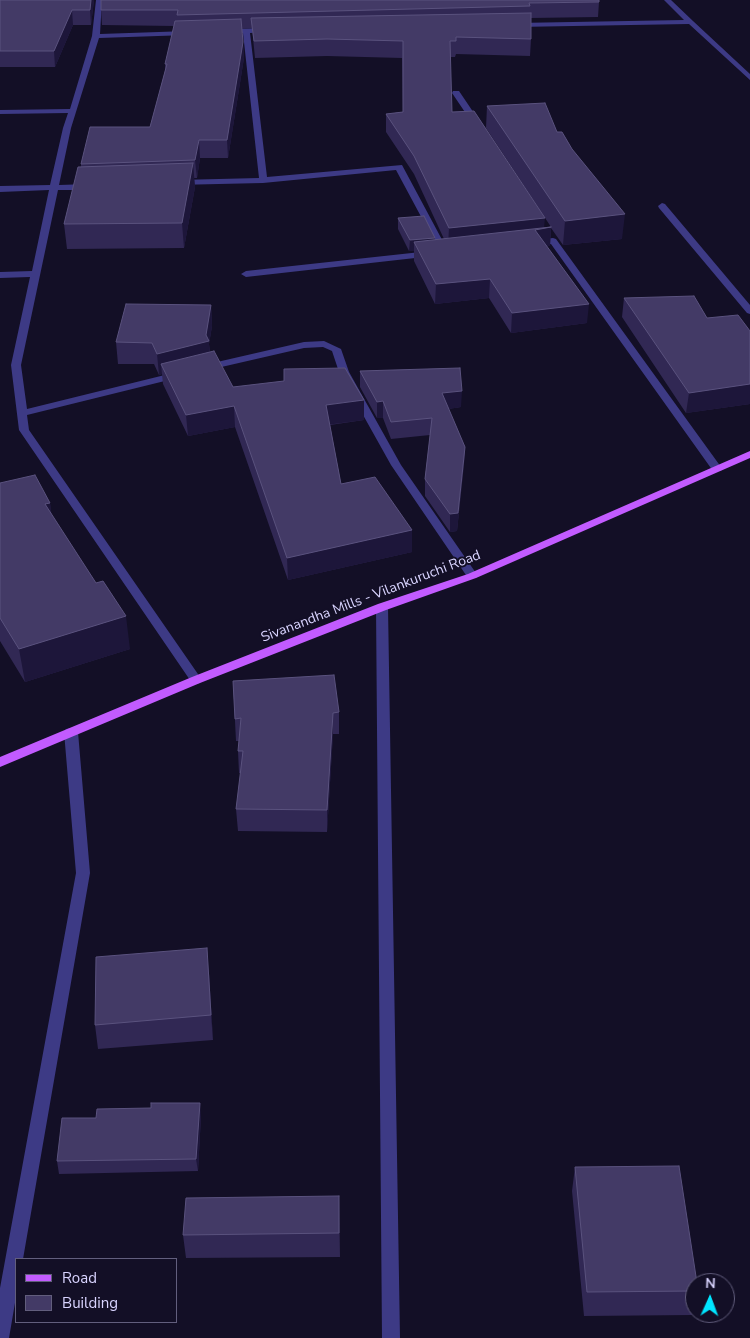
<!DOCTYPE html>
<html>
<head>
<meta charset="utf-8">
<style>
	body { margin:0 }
	#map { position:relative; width:750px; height:1338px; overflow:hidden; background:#130f26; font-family:"Nunito Sans",sans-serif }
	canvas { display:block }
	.legend { position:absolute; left:15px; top:1258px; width:162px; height:65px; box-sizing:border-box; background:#130f26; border:1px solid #625e7d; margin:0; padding:6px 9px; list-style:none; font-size:15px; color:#d9d4ff }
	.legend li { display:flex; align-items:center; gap:10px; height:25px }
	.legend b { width:25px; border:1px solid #625e7d }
	.north { position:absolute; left:685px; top:1273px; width:50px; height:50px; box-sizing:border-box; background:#130f26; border:1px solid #625e7d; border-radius:50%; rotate:2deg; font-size:14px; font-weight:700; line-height:20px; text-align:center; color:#d9d4ff }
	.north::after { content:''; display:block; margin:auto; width:18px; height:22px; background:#00e5ff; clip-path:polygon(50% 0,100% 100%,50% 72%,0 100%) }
</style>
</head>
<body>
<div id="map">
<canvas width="750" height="1338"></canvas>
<ul class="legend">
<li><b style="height:6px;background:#c25bff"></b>Road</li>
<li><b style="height:14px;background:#433a66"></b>Building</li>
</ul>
<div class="north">N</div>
</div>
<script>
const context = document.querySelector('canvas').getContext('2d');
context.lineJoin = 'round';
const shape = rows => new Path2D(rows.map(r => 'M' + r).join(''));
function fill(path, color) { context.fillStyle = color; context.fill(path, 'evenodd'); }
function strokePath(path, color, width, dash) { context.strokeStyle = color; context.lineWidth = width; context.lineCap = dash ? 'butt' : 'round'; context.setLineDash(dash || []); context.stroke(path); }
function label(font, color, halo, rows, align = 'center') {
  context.font = font + ' "Nunito Sans",sans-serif'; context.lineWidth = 4; context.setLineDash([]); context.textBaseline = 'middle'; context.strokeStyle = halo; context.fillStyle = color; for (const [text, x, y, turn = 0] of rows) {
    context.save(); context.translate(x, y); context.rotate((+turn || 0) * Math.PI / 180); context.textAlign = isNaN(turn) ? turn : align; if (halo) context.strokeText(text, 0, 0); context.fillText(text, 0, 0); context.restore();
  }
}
const minor = shape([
	[96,0,102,0,100,34,188,31,192,33,188,35,99,38,71,128,59,185,89,184,93,187,89,190,58,190,21,365,27,409,177,372,182,375,181,377,27,415,29,430,200,677,202,680,200,683,196,684,192,683,19,430,11,365,30,277,0,278,0,272,32,271,49,190,0,192,0,186,50,185,63,128,68,113,0,114,0,110,70,109,92,36,96,0],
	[664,0,671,0,693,21,750,74,750,80,689,24,516,27,512,25,516,23,684,20,664,0],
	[268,28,271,28,271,32,250,33,267,177,402,165,447,249,451,252,450,254,444,255,440,252,396,170,263,183,175,185,174,183,178,180,259,178,243,33,226,33,222,31,226,29,268,28],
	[453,91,459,91,482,125,481,127,475,127,452,93,453,91],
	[662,203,665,204,750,305,750,314,747,313,659,208,658,206,662,203],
	[553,238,556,239,721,467,722,469,721,471,713,471,551,244,534,246,530,243,534,240,553,238],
	[430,251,435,254,433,256,246,277,241,274,246,271,430,251],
	[324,341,341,349,349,372,401,465,478,576,476,578,468,578,391,465,339,372,332,351,323,347,304,348,204,371,199,368,204,365,304,342,324,341],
	[382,603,388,607,400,1338,382,1338,376,607,382,603],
	[71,728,76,729,78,732,90,873,23,1259,16,1259,16,1297,9,1338,0,1338,0,1288,76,873,64,732,66,729,71,728]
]);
const major = shape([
	[750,451,750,458,476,578,386,610,200,683,0,767,0,757,192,677,378,604,468,574,750,451]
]);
const wall = shape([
	[0,0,94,0,91,25,73,25,55,67,0,67],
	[599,2,598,17,531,18,531,39,530,56,456,54,455,57,450,57,452,112,544,228,551,227,486,128,487,106,557,132,622,239,563,245,551,228,550,246,547,246,587,323,511,333,489,298,435,304,414,261,414,251,409,251,398,229,398,218,435,240,444,239,414,174,386,132,386,114,403,112,402,58,327,56,255,58,252,28,242,29,244,58,228,158,200,158,197,178,194,178,195,187,184,248,67,249,64,224,81,167,81,164,150,127,165,71,165,64,174,26,102,25,101,10],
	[624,298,707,318,750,331,750,404,686,413,622,317],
	[211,305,212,326,209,344,210,352,233,387,364,420,330,425,341,484,412,530,412,552,288,580,235,427,188,436,163,384,162,374,159,375,154,364,118,364,116,342],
	[360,371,461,407,448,409,465,447,464,464,457,531,450,532,425,496,425,479,430,435,391,439,383,418,377,418,360,387],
	[0,483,50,503,51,514,130,649,25,682,0,641],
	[233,681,339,712,339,734,333,734,327,832,238,831,236,809,241,773,239,773,238,751,239,741,236,741],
	[209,973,213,1040,98,1049,95,1025],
	[201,1116,198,1171,59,1174,57,1161,96,1118],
	[575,1167,695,1283,695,1308,693,1315,584,1316,572,1191],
	[339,1196,340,1257,186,1258,183,1235]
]);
const shadedWall = shape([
	[91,0,94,0,91,25,90,10],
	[72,10,73,25,55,67,54,51],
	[243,42,244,58,228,158,227,140],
	[199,140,200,158,197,178,195,160],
	[193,163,195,187,184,248,182,223],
	[625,214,622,239,563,245,565,221],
	[545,218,544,228,551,227,550,246,534,248,448,247,449,228],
	[435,238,435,248,414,242,414,251,409,251,410,240],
	[490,279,489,298,435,304,436,284],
	[589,304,587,323,511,333,512,313],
	[211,305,212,326,209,344,211,363,161,364,162,374,159,375,157,354,206,335],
	[750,384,750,404,686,413,689,393],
	[462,391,461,407,442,410,442,393],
	[364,400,364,420,326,425,326,405],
	[383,401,383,418,377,418,377,402],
	[234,406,235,427,188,436,186,415],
	[465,447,464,464,457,531,450,532,450,514],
	[50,503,55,536,45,504],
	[412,530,412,552,288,580,287,558],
	[126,616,130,649,25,682,19,649],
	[333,713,333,734,327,832,327,810],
	[207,948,209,973,213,1040,211,1015],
	[200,1103,201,1116,198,1171,196,1159]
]);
const building = shape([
	[0,0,91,0,90,10,72,10,54,51,0,51,0,0],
	[101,0,599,0,599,2,529,3,530,6,177,15,178,10,101,10,101,0],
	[531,13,531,39,456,37,456,41,450,41,452,112,474,111,545,218,449,228,414,156,386,114,403,112,403,41,327,39,254,41,251,18,531,13],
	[241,19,243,42,227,140,199,140,195,160,81,164,90,127,150,127,167,64,165,64,175,21,241,19],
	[545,103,557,132,562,132,572,149,625,214,565,221,487,106,545,103],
	[193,163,182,223,64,224,78,167,193,163],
	[424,216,435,238,410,240,398,218,424,216],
	[551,227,535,230,589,304,512,313,490,279,436,284,414,242,551,227],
	[694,296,707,318,738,315,750,331,750,384,689,393,624,298,694,296],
	[126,304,211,305,206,335,209,341,157,354,152,343,116,342,126,304],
	[214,351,233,387,284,381,284,369,345,368,364,400,326,405,341,484,375,477,412,530,287,558,234,406,186,415,161,364,214,351],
	[460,368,462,391,442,393,465,447,458,513,450,514,425,479,432,418,391,422,383,401,377,402,360,371,460,368],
	[35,475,50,503,45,504,96,583,103,581,126,616,19,649,0,618,0,483,35,475],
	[334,675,339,712,333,713,327,810,236,809,243,751,238,751,241,718,235,719,233,681,334,675],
	[207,948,211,1015,95,1025,96,957,207,948],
	[151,1103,200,1103,196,1159,57,1161,62,1118,96,1118,97,1109,151,1108,151,1103],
	[679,1166,697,1283,695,1283,695,1291,587,1292,575,1167,679,1166],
	[339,1196,339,1233,183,1235,186,1198,339,1196]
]);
const streetNames = [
	["Sivanandha Mills - Vilankuruchi Road",371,597,-21]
];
fill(minor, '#3d3a85');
fill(major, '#c25bff');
fill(wall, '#312854');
fill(shadedWall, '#1d163a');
fill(building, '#433a66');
strokePath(building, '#5a527e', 1);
label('14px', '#d9d4ff', '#130f26', streetNames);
</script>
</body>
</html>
